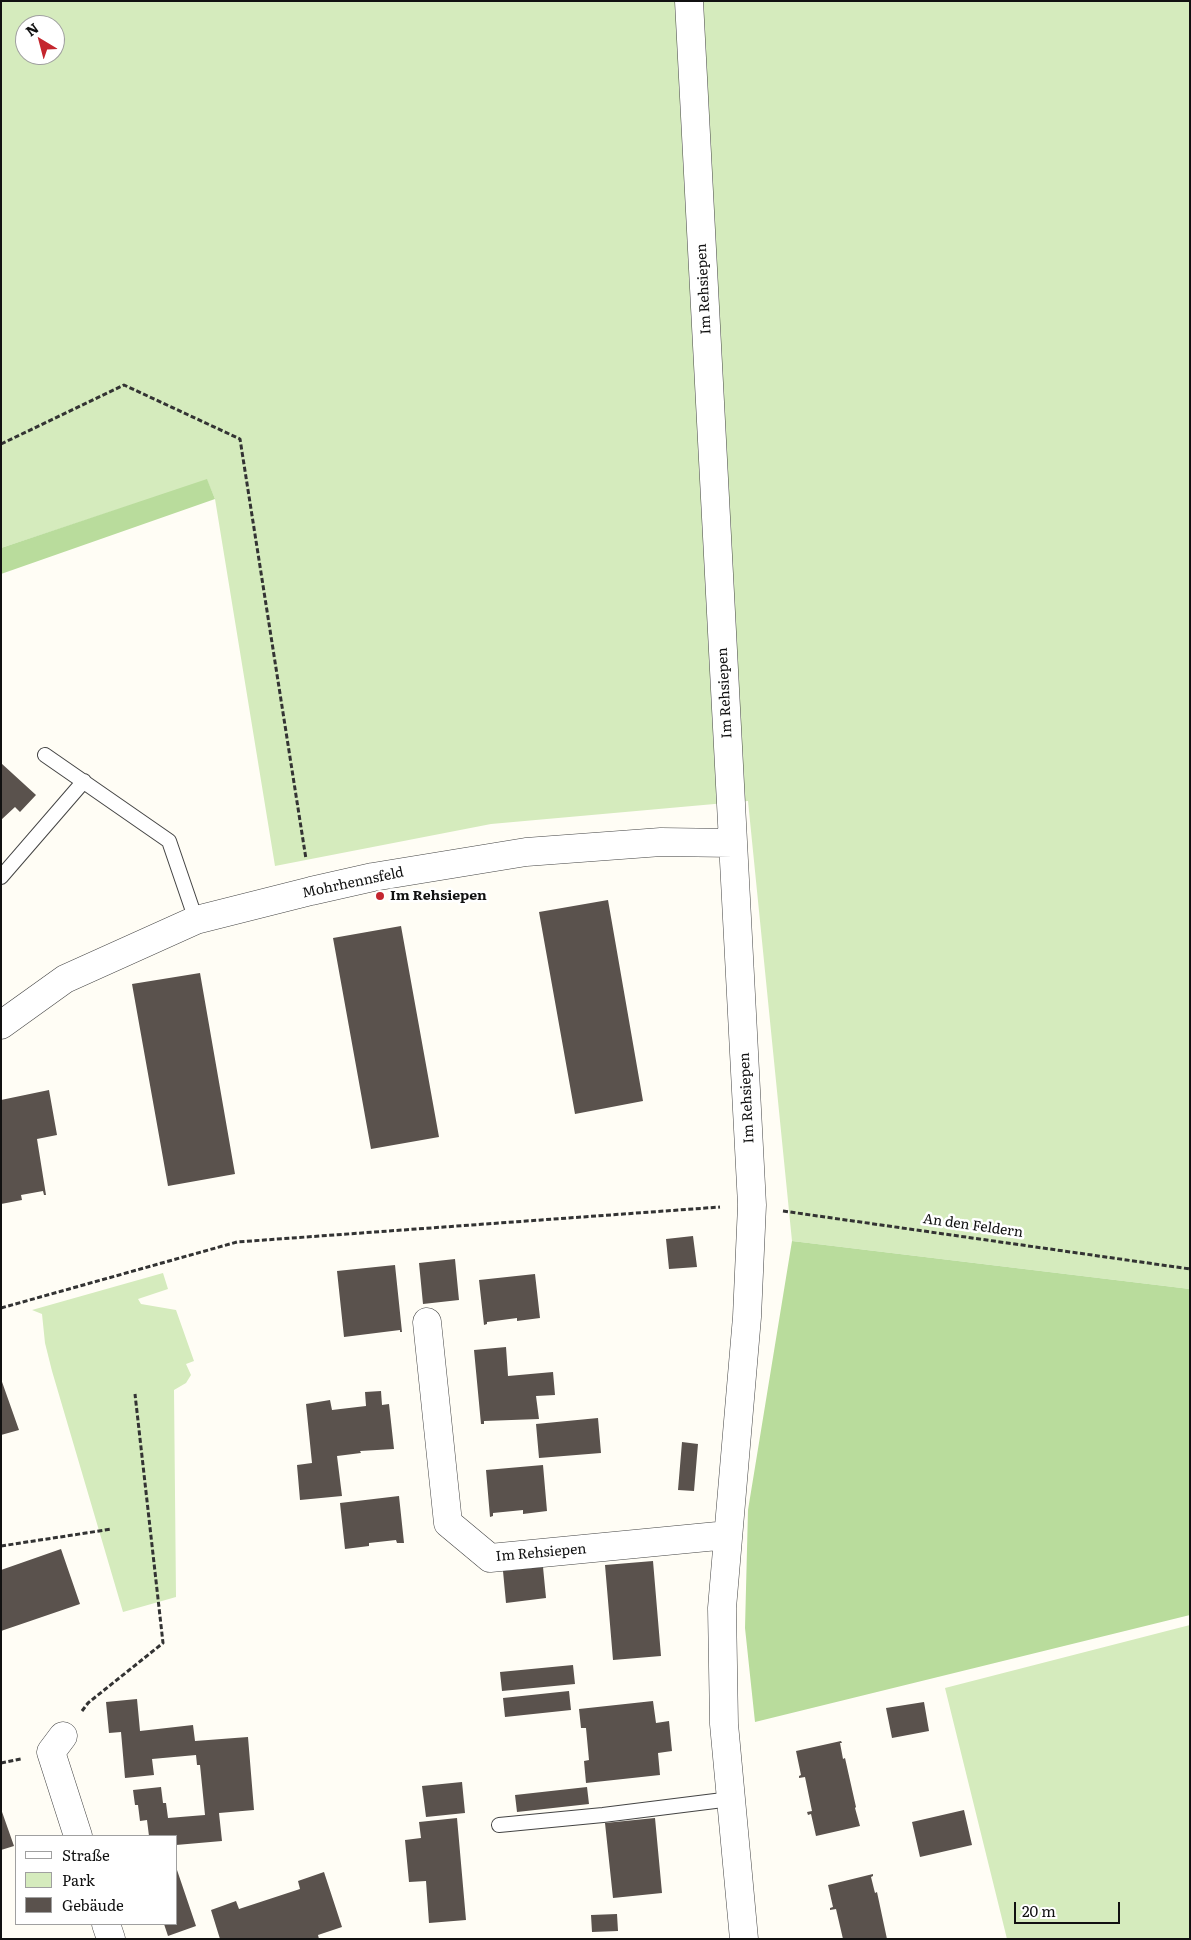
<!DOCTYPE html>
<html>
<head>
<meta charset="utf-8">
<style>
	body { margin:0 }
	#map { position:relative; width:1191px; height:1940px; overflow:hidden; background:#fffdf5; font-family:Literata,serif }
	canvas { display:block }
	.frame { position:absolute; inset:0; border:2px solid #111; pointer-events:none }
	.legend { position:absolute; left:15px; top:1835px; width:162px; height:90px; box-sizing:border-box; background:#fff; border:1px solid #a0a0a0; margin:0; padding:6px 9px; list-style:none; font-size:15px; color:#111 }
	.legend li { display:flex; align-items:center; gap:10px; height:25px }
	.legend b { width:25px; border:1px solid #a0a0a0 }
	.north { position:absolute; left:15px; top:15px; width:50px; height:50px; box-sizing:border-box; background:#fff; border:1px solid #a0a0a0; border-radius:50%; rotate:323deg; font-size:14px; font-weight:700; line-height:20px; text-align:center; color:#111 }
	.north::after { content:''; display:block; margin:auto; width:18px; height:22px; background:#c4262e; clip-path:polygon(50% 0,100% 100%,50% 72%,0 100%) }
	.scale { position:absolute; left:1014px; top:1902px; width:106px; height:22px; box-sizing:border-box; border:2px solid #111; border-top:0; padding-left:6px; font-size:15px; line-height:18px; white-space:nowrap; color:#111; -webkit-text-stroke:4px #fff; paint-order:stroke }
</style>
</head>
<body>
<div id="map">
<canvas width="1191" height="1940"></canvas>
<div class="frame"></div>
<ul class="legend">
<li><b style="height:6px;background:#fff"></b>Straße</li>
<li><b style="height:14px;background:#d5ebbd"></b>Park</li>
<li><b style="height:14px;background:#5a524d"></b>Gebäude</li>
</ul>
<div class="north">N</div>
<div class="scale">20 m</div>
</div>
<script>
const context = document.querySelector('canvas').getContext('2d');
context.lineJoin = 'round';
function fill(path, color) { context.fillStyle = color; context.fill(path, 'evenodd'); }
const shape = rows => new Path2D(rows.map(r => 'M' + r).join(''));
function strokePath(path, color, width, dash) { context.strokeStyle = color; context.lineWidth = width; context.lineCap = dash ? 'butt' : 'round'; context.setLineDash(dash || []); context.stroke(path); }
function label(font, color, halo, rows, align = 'center') {
  context.font = font + ' Literata,serif'; context.lineWidth = 5; context.setLineDash([]); context.textBaseline = 'middle'; context.strokeStyle = halo; context.fillStyle = color; for (const [text, x, y, turn = 0] of rows) {
    context.save(); context.translate(x, y); context.rotate((+turn || 0) * Math.PI / 180); context.textAlign = isNaN(turn) ? turn : align; if (halo) context.strokeText(text, 0, 0); context.fillText(text, 0, 0); context.restore();
  }
}
const green = shape([
	[1,1,1190,1,1190,1289,792,1241,748,801,491,824,275,866,215,499,207,480,1,548],
	[25,25,55,25,55,55,25,55],
	[163,1273,168,1289,138,1299,141,1304,176,1310,194,1361,186,1364,191,1375,186,1383,174,1390,176,1597,123,1612,52,1371,45,1343,42,1314,32,1310],
	[1190,1625,1190,1939,1007,1939,945,1688]
]);
const forest = shape([
	[207,479,215,499,1,574,1,548],
	[792,1241,1190,1289,1190,1615,755,1722,745,1628,748,1510]
]);
const building = shape([
	[1,763,36,795,20,812,15,807,1,820],
	[608,900,643,1101,575,1114,539,912],
	[401,926,439,1137,371,1149,333,938],
	[200,973,235,1174,168,1186,132,984],
	[49,1090,57,1135,37,1139,46,1195,44,1195,43,1191,21,1195,22,1200,1,1204,1,1100],
	[693,1236,697,1267,669,1269,666,1239],
	[455,1259,459,1300,423,1304,419,1263],
	[395,1265,402,1332,400,1332,400,1330,344,1337,337,1271],
	[535,1274,540,1318,517,1321,517,1318,487,1322,487,1324,484,1325,479,1280],
	[506,1347,508,1376,553,1372,555,1395,536,1396,539,1419,484,1421,484,1424,481,1424,474,1350],
	[1,1379,19,1430,1,1435],
	[381,1391,382,1405,389,1404,394,1449,360,1451,361,1453,337,1456,342,1496,300,1500,297,1465,312,1463,306,1404,330,1400,332,1410,366,1406,365,1392],
	[598,1418,601,1453,539,1458,536,1424],
	[682,1442,698,1444,694,1491,678,1490],
	[543,1465,547,1511,523,1514,523,1510,493,1513,493,1516,490,1517,486,1470],
	[399,1496,404,1543,397,1543,396,1540,369,1543,369,1546,345,1549,340,1503],
	[61,1549,80,1604,1,1631,1,1570],
	[653,1561,661,1656,613,1660,605,1565],
	[543,1567,546,1598,506,1603,503,1571],
	[573,1665,575,1684,502,1691,500,1672],
	[569,1691,571,1710,505,1717,503,1698],
	[137,1699,140,1731,193,1725,195,1741,248,1737,254,1810,219,1813,222,1841,176,1845,176,1836,149,1836,147,1820,140,1821,138,1805,135,1805,133,1790,161,1787,163,1803,166,1803,168,1818,205,1815,200,1765,197,1765,196,1755,152,1759,154,1775,125,1778,121,1732,109,1733,106,1702],
	[653,1701,656,1723,669,1721,672,1751,658,1753,660,1775,586,1783,584,1761,589,1760,586,1728,581,1728,579,1709],
	[924,1702,929,1731,892,1738,886,1708],
	[841,1741,842,1743,840,1743,843,1759,845,1758,856,1807,855,1808,860,1826,816,1836,811,1814,808,1815,807,1812,812,1811,805,1777,799,1778,799,1776,801,1775,796,1751],
	[462,1782,465,1813,426,1817,422,1786],
	[587,1787,589,1804,517,1812,515,1795],
	[1,1809,14,1846,1,1850],
	[964,1810,972,1845,920,1857,912,1822],
	[457,1818,466,1920,429,1923,426,1881,409,1882,405,1840,421,1838,419,1822],
	[655,1818,662,1893,613,1898,605,1823],
	[176,1867,196,1926,168,1936,164,1924,176,1924],
	[324,1872,342,1927,318,1935,319,1939,220,1939,211,1910,236,1901,239,1909,300,1889,298,1881],
	[873,1874,873,1876,871,1877,875,1893,877,1892,887,1939,843,1939,836,1909,830,1910,830,1908,833,1907,828,1885],
	[617,1914,618,1931,592,1932,591,1915]
]);
const path = shape([
	[1,444,124,385,240,439,306,859],
	[783,1211,1190,1269],
	[1,1308,237,1242,720,1207],
	[1,1546,112,1529],
	[82,1711,88,1703,163,1643,135,1394],
	[1,1763,21,1759]
]);
const lane = shape([
	[45,755,169,841,196,920],
	[1,877,84,781],
	[499,1825,603,1815,731,1799]
]);
const street = shape([
	[689,1,752,1205,747,1317,722,1608,724,1724,744,1939],
	[1,1025,65,979,196,920,311,891,373,877,526,852,661,842,733,843],
	[427,1322,448,1523,490,1558,728,1535],
	[63,1736,51,1752,78,1836],
	[106,1924,111,1939]
]);
const markers = [
	[380,896,5,"#c4262e"]
];
const streetNames = [
	["Im Rehsiepen",704,289,-93],
	["Im Rehsiepen",725,693,-93],
	["Mohrhennsfeld",353,883,-12],
	["Im Rehsiepen",747,1098,-93],
	["An den Feldern",973,1226,8],
	["Im Rehsiepen",541,1553,-5]
];
const poiNames = [
	["Im Rehsiepen",390,896]
];
fill(green, '#d5ebbd');
fill(forest, '#b9dc9c');
fill(building, '#5a524d');
strokePath(lane, '#444', 16);
strokePath(street, '#444', 29);
strokePath(path, '#333', 3, [5, 2.5]);
strokePath(lane, '#fff', 14);
strokePath(street, '#fff', 28);
for (const [x, y, r, color] of markers) { const dot = new Path2D(); dot.arc(x, y, r, 0, 2 * Math.PI); context.fillStyle = color; context.fill(dot); strokePath(dot, '#fff', 2); }
label('14px', '#111', '#fff', streetNames);
label('bold 14px', '#111', '#fff', poiNames, 'left');
</script>
</body>
</html>
